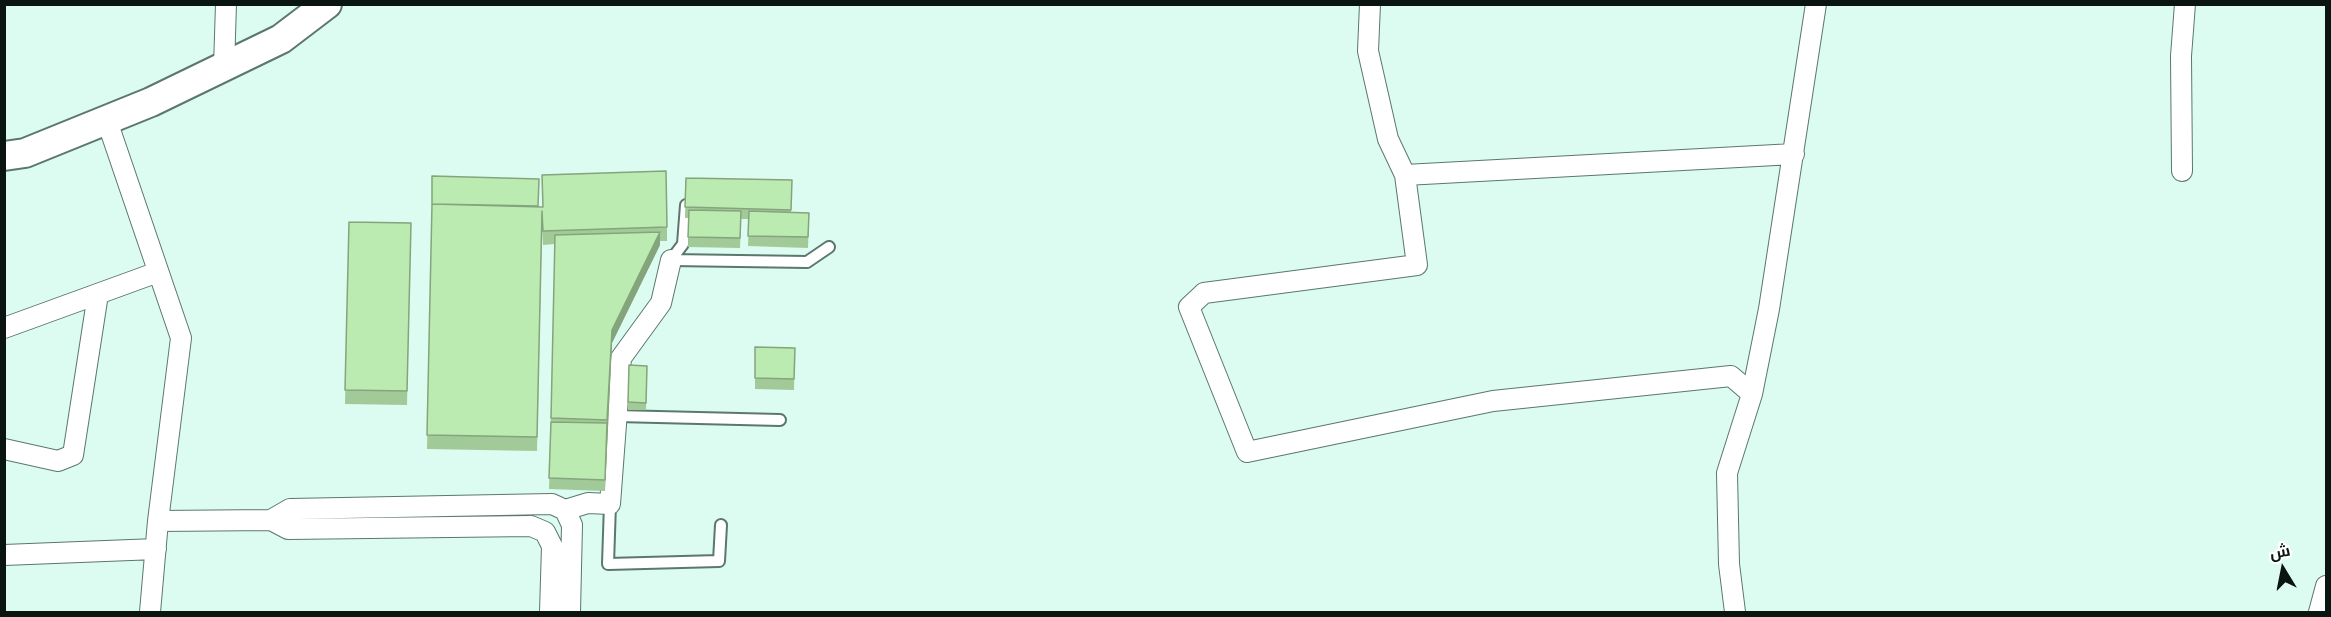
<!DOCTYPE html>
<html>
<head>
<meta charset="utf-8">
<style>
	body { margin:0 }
	#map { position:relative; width:2331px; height:617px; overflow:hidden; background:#dcfbf1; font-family:Georgia,Cairo,serif }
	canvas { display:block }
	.frame { position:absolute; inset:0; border:6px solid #0a1512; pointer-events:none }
	.north { position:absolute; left:2253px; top:539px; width:60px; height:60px; -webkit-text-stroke:4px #fff; paint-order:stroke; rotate:350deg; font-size:16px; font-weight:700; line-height:24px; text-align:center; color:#0a1512 }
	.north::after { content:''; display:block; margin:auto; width:21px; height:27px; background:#0a1512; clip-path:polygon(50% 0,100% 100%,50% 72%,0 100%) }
</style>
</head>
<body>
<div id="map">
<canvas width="2331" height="617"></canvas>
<div class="frame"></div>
<div class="north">ش</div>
</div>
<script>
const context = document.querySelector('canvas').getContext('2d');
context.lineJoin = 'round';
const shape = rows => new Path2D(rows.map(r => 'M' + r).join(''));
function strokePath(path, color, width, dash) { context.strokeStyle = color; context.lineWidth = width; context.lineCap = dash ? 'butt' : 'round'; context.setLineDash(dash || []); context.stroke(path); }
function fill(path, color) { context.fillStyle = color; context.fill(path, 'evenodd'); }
const lane = shape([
	[671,260,807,262,829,247],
	[671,260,683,244,686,205],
	[617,416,780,420],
	[610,504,608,564,719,561,721,525]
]);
const street = shape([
	[1370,4,1368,51,1388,139,1405,175,1794,154],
	[224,67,226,4],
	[106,118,181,338,158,521,150,612],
	[2182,171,2181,56,2185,4],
	[1405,175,1417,265,1204,293,1189,307,1247,452,1493,401,1731,376,1752,394],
	[4,328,158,272],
	[4,449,58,461,73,455,98,294],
	[565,510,588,503,610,504,621,358,661,303,671,260],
	[271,520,290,509,552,504,565,510,572,525,570,612],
	[158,521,271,520,288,529,531,526,545,532,552,546,550,612],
	[4,555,156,549],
	[1735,612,1729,564,1727,473,1752,394,1769,309,1816,4],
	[2319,612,2326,586]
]);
const secondary = shape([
	[4,156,25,153,151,102,281,39,327,4]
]);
const wall = shape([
	[686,178,792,180,791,212,809,213,808,248,748,246,749,219,741,219,740,248,688,247,689,218,685,218],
	[432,204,538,207,667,227,667,241,660,241,660,245,612,343,605,491,549,489,555,244,543,245,542,225,537,451,427,449],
	[349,222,411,223,407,405,345,404],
	[755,347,795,348,794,390,755,389],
	[629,365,647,366,646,410,628,410]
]);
const shadedWall = shape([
	[660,232,660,245,612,343,605,491,607,420,612,330]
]);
const building = shape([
	[666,171,667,227,543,231,542,211,537,437,427,435,432,204,543,207,542,175,666,171],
	[432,176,539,179,538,206,432,204,432,176],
	[686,178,792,180,791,210,685,207,686,178],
	[689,210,741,211,740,238,688,237,689,210],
	[749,211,809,213,808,237,748,236,749,211],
	[349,222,411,223,407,391,345,390,349,222],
	[660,232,612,330,607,420,551,418,555,235,660,232],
	[755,347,795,348,794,379,755,378,755,347],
	[629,365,647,366,646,403,628,402,629,365],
	[551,422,607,423,605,480,549,478,551,422]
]);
strokePath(lane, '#5b776e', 14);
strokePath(street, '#5b776e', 22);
strokePath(secondary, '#5b776e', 32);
strokePath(lane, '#fff', 10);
strokePath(street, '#fff', 20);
strokePath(secondary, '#fff', 28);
fill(wall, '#a2ca98');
fill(shadedWall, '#84a47c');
fill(building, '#bcebb1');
strokePath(building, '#84a47c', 1.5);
</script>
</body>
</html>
